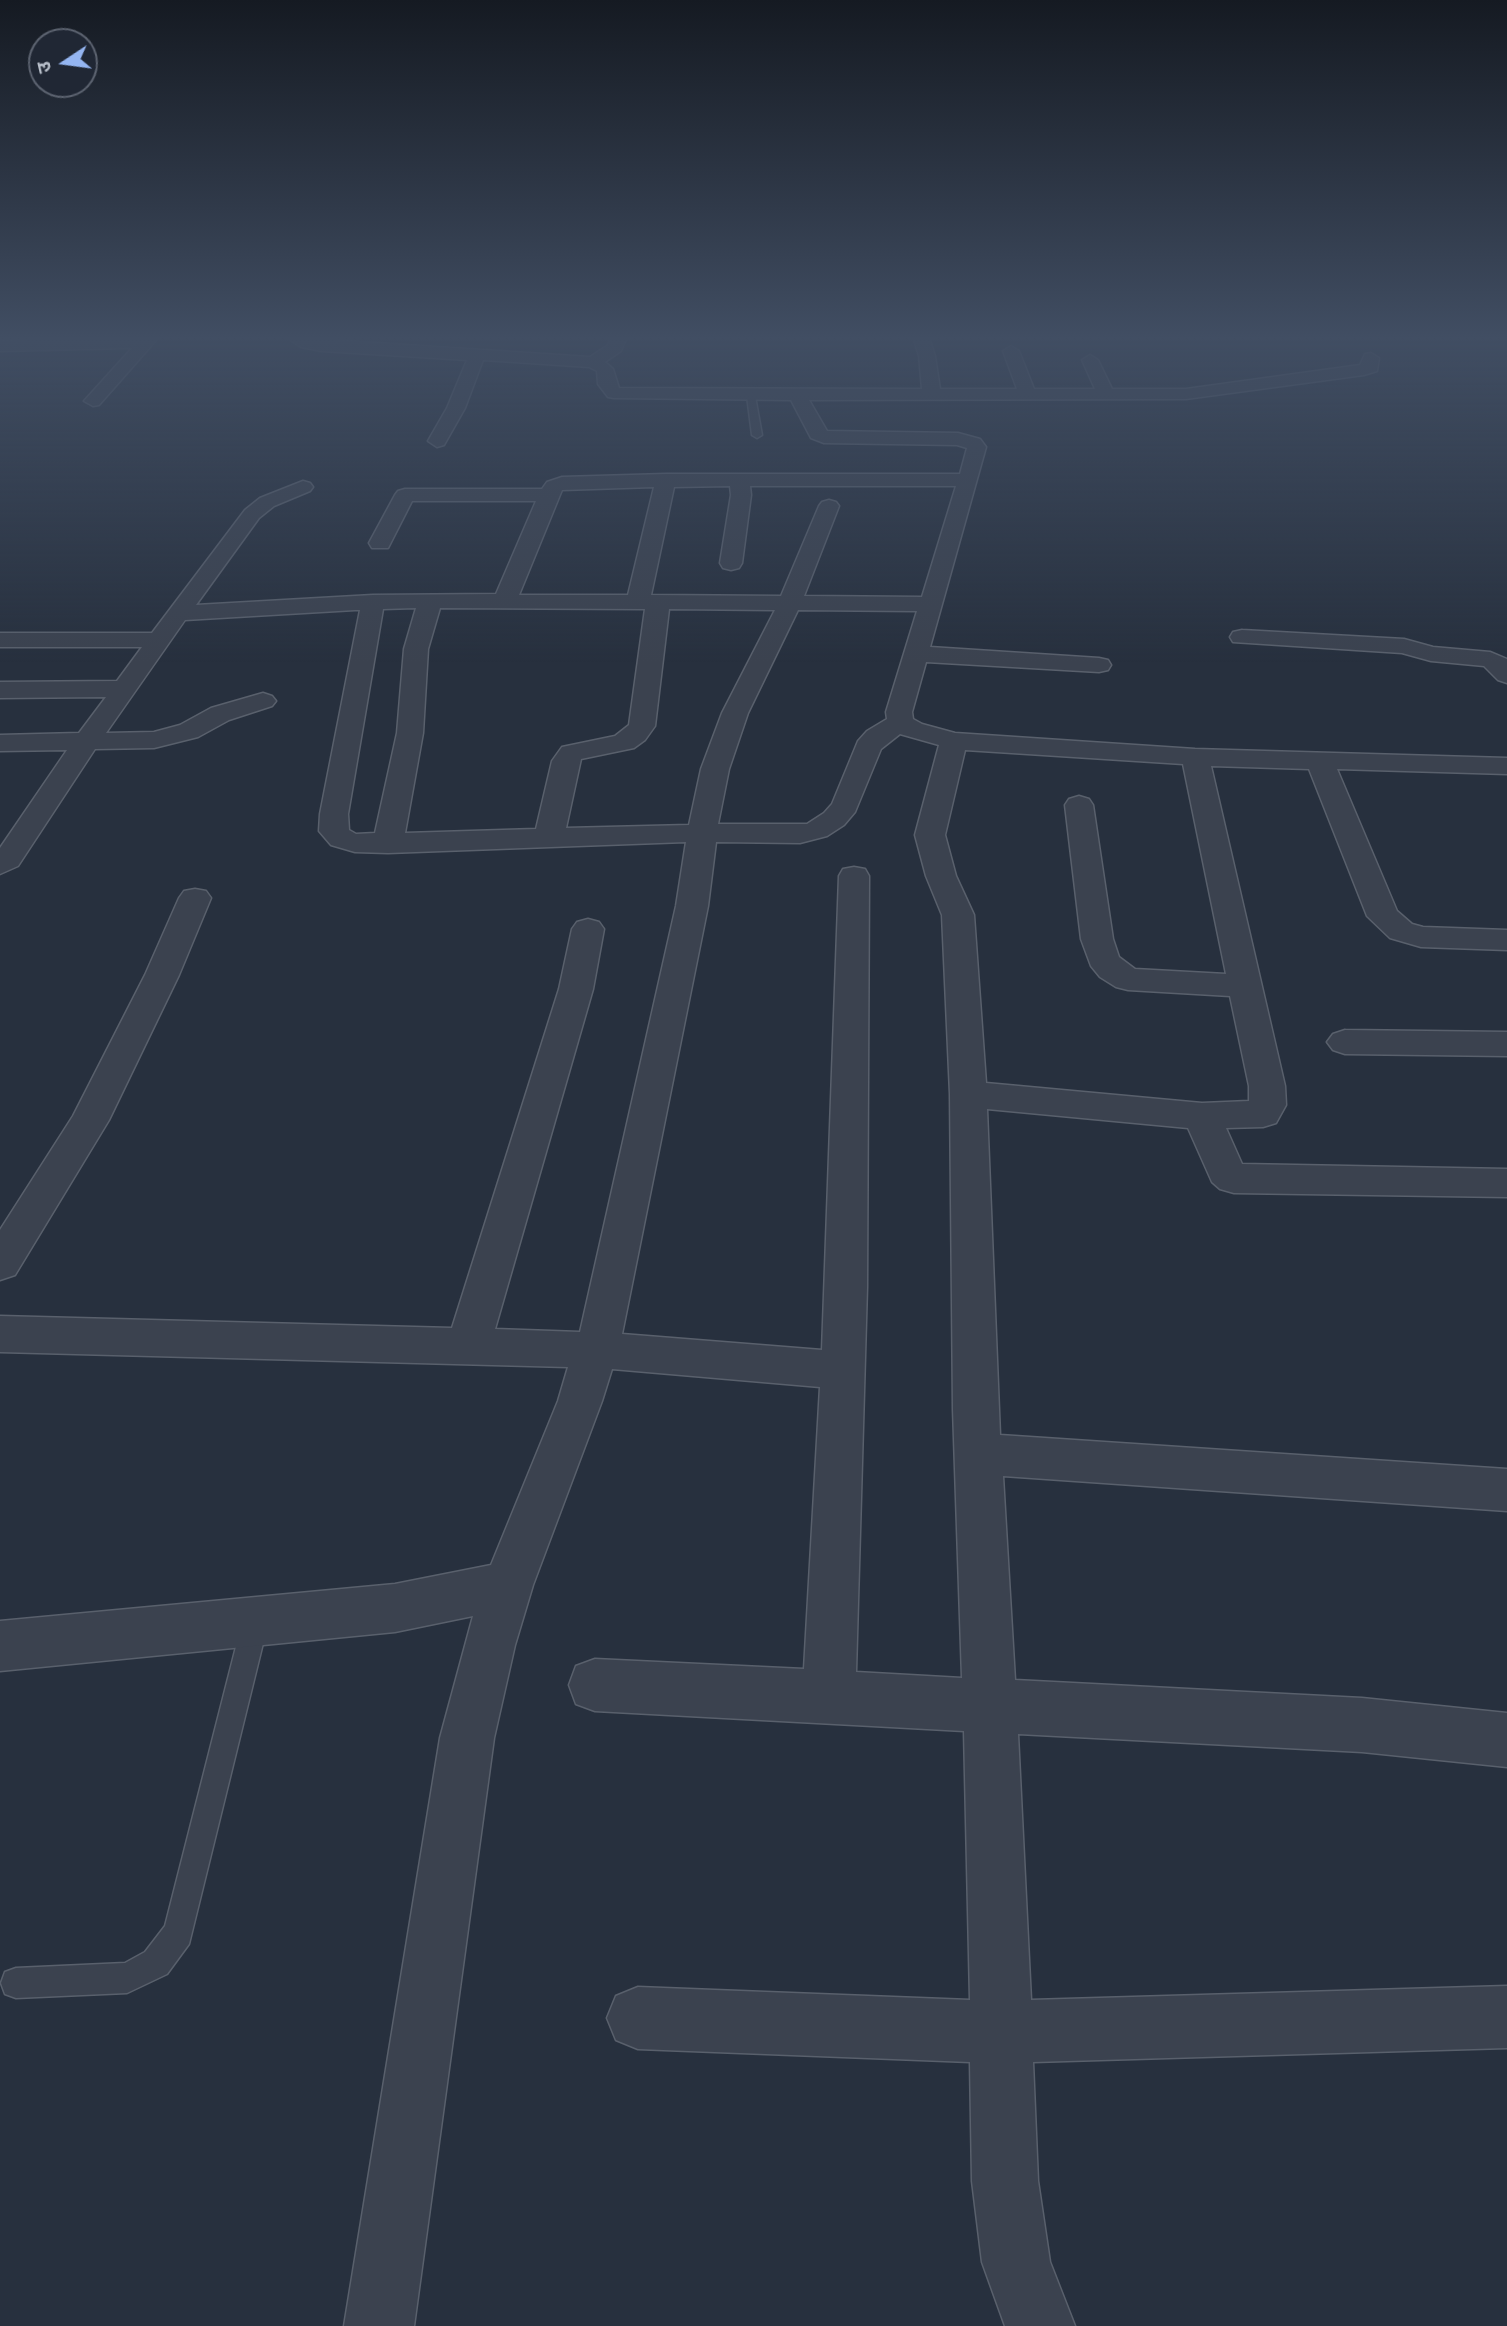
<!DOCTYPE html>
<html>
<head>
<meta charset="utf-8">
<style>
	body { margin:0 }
	#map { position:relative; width:1507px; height:2326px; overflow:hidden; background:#27303e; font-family:"Roboto Condensed","Noto Sans Devanagari",sans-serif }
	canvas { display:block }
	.north { position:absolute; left:28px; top:28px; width:70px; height:70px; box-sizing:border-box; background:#202734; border:2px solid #5c6370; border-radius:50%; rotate:257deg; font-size:19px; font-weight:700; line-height:28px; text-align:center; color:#b7bec9 }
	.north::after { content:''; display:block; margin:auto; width:24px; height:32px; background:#94b5f1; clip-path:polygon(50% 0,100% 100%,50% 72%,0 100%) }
</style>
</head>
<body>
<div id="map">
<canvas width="1507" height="2326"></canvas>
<div class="north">उ</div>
</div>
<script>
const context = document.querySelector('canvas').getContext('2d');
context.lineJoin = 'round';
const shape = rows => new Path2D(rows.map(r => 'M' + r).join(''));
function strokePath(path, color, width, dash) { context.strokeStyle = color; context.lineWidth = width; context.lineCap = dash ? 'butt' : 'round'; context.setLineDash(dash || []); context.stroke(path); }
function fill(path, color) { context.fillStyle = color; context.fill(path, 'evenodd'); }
const service = shape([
	[751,393,755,396,762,435,757,438,752,435,747,396,751,393],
	[255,1611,264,1614,268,1623,189,1944,167,1974,127,1993,16,1998,5,1994,1,1983,5,1972,16,1968,125,1963,145,1952,165,1926,242,1623,246,1614,255,1611]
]);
const minor = shape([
	[159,337,99,405,93,406,84,401,132,348,0,351,0,341,159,337],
	[286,337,590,357,608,345,611,337,627,337,621,351,605,362,613,369,619,388,922,389,919,356,913,337,929,337,935,356,940,389,1017,389,1003,351,1011,346,1019,351,1034,389,1095,389,1082,360,1090,355,1098,360,1112,389,1186,389,1360,365,1365,354,1371,353,1379,358,1377,371,1364,375,1186,399,809,400,827,431,958,433,980,439,986,447,930,647,1099,658,1108,660,1111,665,1108,670,1099,672,926,662,912,712,913,719,922,724,955,733,1195,749,1507,758,1507,774,1337,769,1397,911,1412,924,1423,927,1507,930,1507,950,1421,947,1390,938,1367,916,1309,769,1211,766,1285,1086,1286,1105,1276,1123,1263,1127,1226,1128,1242,1164,1507,1169,1507,1197,1234,1193,1220,1189,1212,1182,1188,1128,987,1109,1000,1435,1507,1469,1507,1511,1003,1476,1015,1680,1362,1698,1507,1713,1507,1767,1362,1752,1018,1734,1031,2000,1507,1986,1507,2048,1033,2062,1038,2181,1050,2262,1075,2326,1005,2326,982,2262,972,2181,970,2062,638,2049,616,2040,607,2018,616,1996,638,1987,970,2000,964,1731,595,1711,576,1704,569,1685,576,1666,595,1659,804,1669,820,1387,612,1369,602,1401,533,1585,515,1645,494,1738,414,2326,344,2326,440,1738,473,1616,395,1632,0,1671,0,1621,395,1584,491,1565,558,1401,568,1367,0,1352,0,1316,452,1328,559,989,572,929,577,922,588,919,599,922,604,929,593,989,495,1329,580,1332,676,906,686,842,388,853,355,852,331,845,319,831,320,814,360,610,355,610,185,620,106,733,154,732,180,725,211,708,263,693,272,696,276,701,272,706,229,720,198,737,154,748,95,749,18,866,0,874,0,848,67,750,0,751,0,735,79,733,106,697,0,698,0,682,117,681,142,647,0,647,0,633,152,633,245,510,260,498,303,481,310,483,313,487,310,491,274,506,259,518,196,605,373,595,496,594,536,501,412,501,388,548,372,548,369,543,395,495,398,491,405,489,542,489,547,482,562,477,666,474,960,474,967,448,957,445,824,443,811,438,791,400,614,398,608,397,598,384,597,371,589,367,483,360,465,408,444,445,437,447,428,441,447,408,467,360,321,351,301,347,286,337],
	[730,486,731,495,720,563,723,568,731,570,739,568,742,563,751,495,750,486,956,486,922,597,804,596,839,506,836,502,829,500,822,502,819,506,781,596,651,595,674,487,730,486],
	[654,487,628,595,519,595,562,490,654,487],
	[416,608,404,649,397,733,375,833,356,834,349,830,348,814,383,609,416,608],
	[440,608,645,609,629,725,615,736,562,747,552,761,536,829,405,833,423,733,428,649,440,608],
	[669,609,775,610,722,713,701,769,689,825,566,828,581,759,634,748,645,740,655,726,669,609],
	[798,610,917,611,886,712,887,719,867,731,858,741,832,804,824,813,807,824,718,824,729,769,748,713,798,610],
	[900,734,939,745,915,835,926,876,942,915,950,1094,953,1409,962,1678,856,1672,867,1287,869,876,865,869,854,867,843,869,839,876,822,1350,622,1334,708,906,716,842,800,843,827,836,844,825,855,812,881,749,900,734],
	[965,750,1183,764,1226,974,1135,969,1119,957,1113,939,1093,805,1089,799,1079,796,1069,799,1065,805,1081,939,1091,966,1100,977,1116,987,1128,990,1230,996,1249,1086,1249,1101,1202,1103,986,1083,974,915,956,876,945,835,965,750],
	[1242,630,1404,639,1433,647,1490,652,1507,659,1507,683,1498,680,1484,666,1431,661,1402,653,1233,642,1230,637,1233,632,1242,630],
	[195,889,206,891,211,898,179,975,109,1120,15,1275,0,1280,0,1230,73,1116,145,975,179,898,184,891,195,889],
	[1345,1030,1507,1032,1507,1056,1345,1054,1333,1050,1327,1042,1333,1034,1345,1030]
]);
strokePath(service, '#59606c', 3);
strokePath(minor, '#59606c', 3);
fill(service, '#3b424f');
fill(minor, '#3b424f');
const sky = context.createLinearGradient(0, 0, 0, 663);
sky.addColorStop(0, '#151a22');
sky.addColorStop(0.51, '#414e63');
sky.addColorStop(1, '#414e6300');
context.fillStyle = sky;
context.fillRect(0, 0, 1507, 663);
</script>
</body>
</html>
